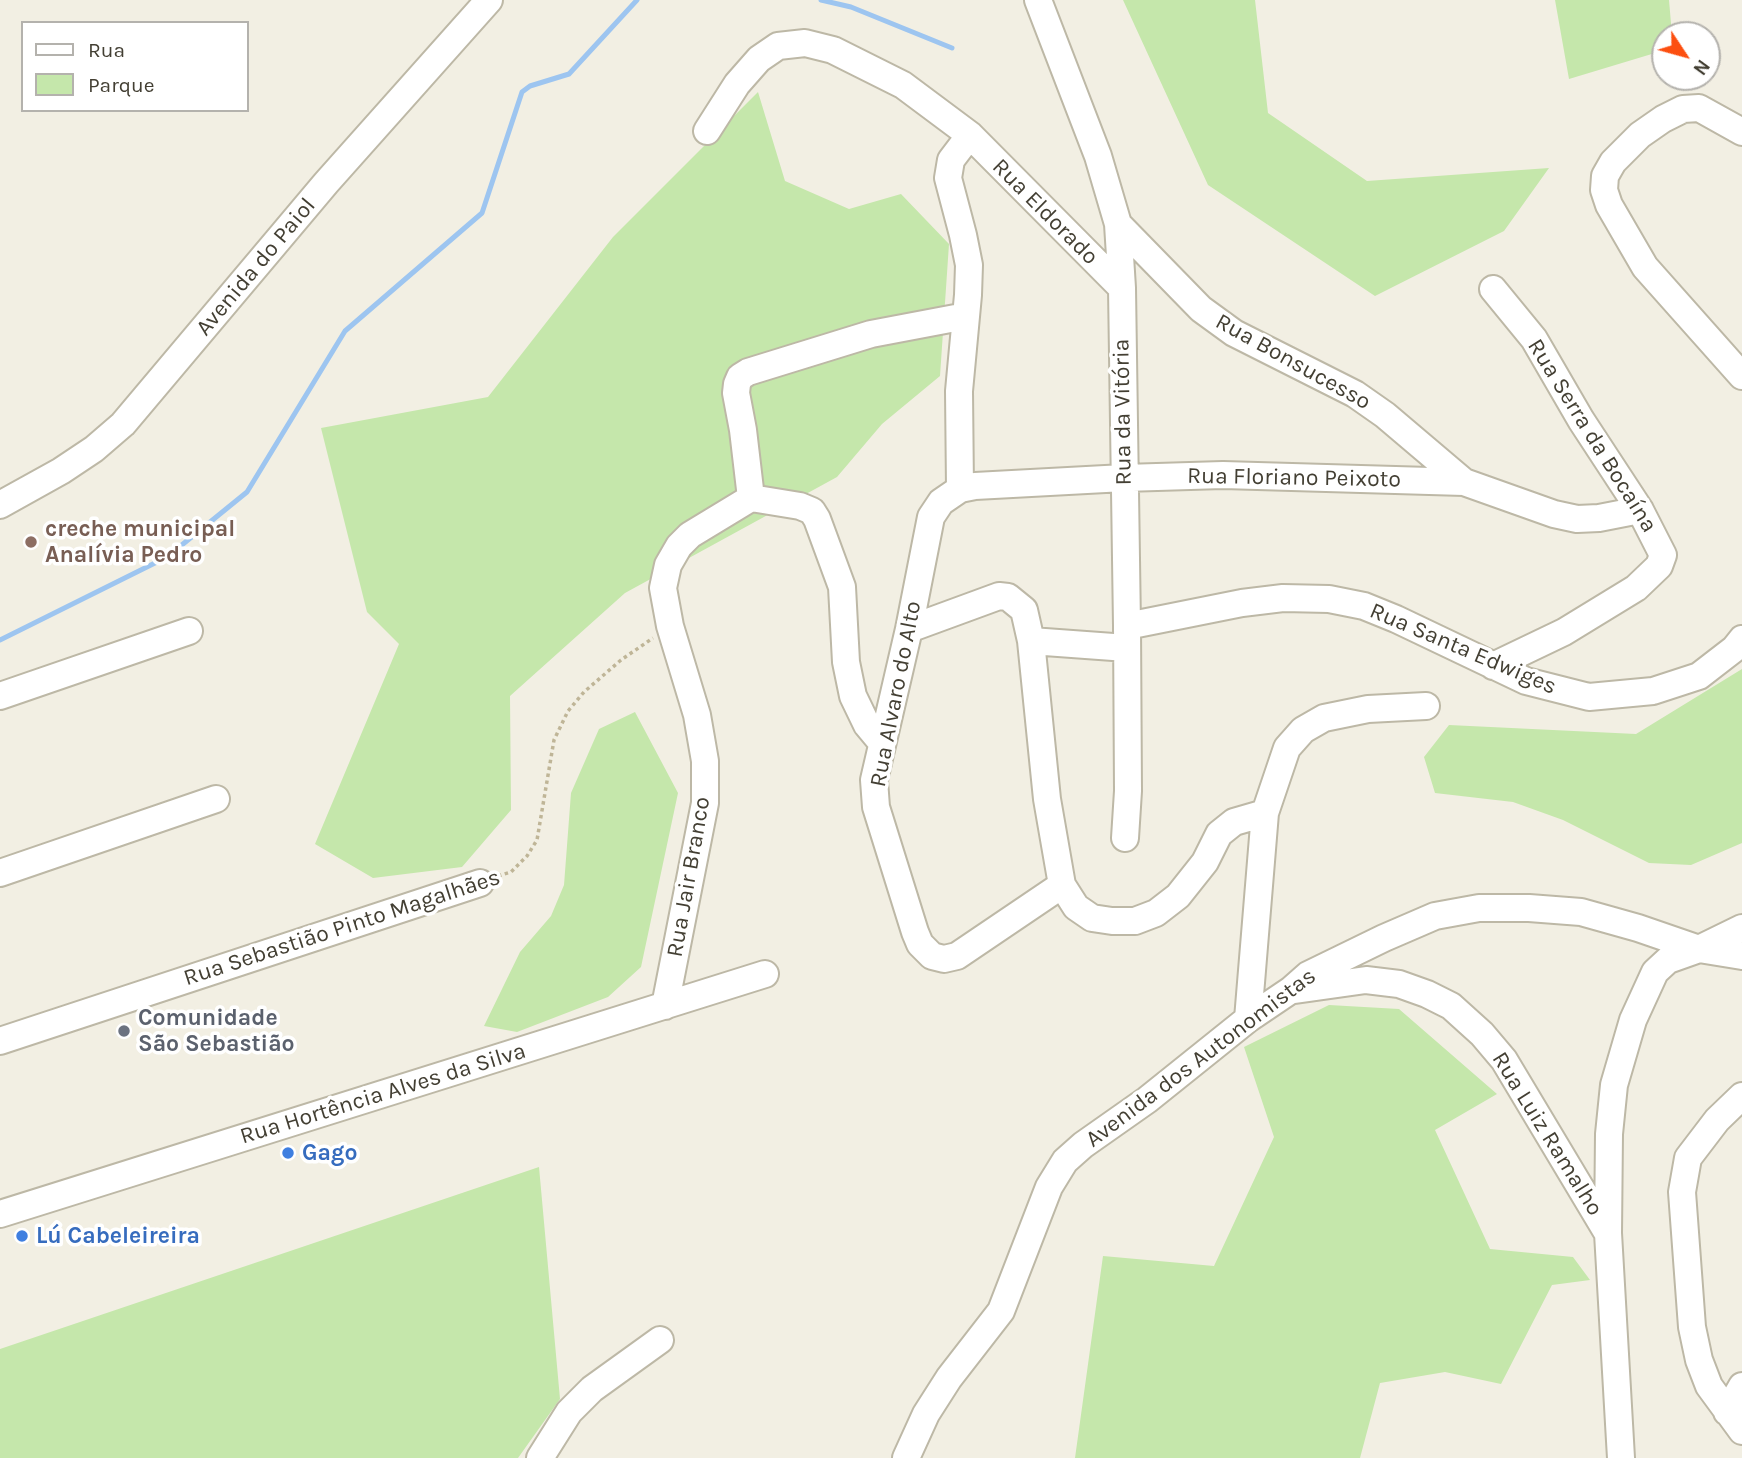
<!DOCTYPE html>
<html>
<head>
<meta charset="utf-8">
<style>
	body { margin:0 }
	#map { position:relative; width:1742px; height:1458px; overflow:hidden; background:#f2efe3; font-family:Karla,sans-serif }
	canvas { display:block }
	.legend { position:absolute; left:21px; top:21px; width:228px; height:91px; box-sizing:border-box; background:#fff; border:2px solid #b4b2ad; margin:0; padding:9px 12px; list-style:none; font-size:21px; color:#433f33 }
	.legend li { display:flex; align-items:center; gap:14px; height:35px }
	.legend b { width:35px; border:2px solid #b4b2ad }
	.north { position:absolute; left:1651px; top:21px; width:70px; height:70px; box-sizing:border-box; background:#fff; border:2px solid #b4b2ad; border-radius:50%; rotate:126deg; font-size:19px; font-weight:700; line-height:28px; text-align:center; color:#433f33 }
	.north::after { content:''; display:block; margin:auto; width:24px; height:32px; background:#fc4f10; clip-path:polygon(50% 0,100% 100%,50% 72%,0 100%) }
</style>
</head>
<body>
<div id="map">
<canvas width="1742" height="1458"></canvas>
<ul class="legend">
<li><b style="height:9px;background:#fff"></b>Rua</li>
<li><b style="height:19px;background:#c5e7ab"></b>Parque</li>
</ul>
<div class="north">N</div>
</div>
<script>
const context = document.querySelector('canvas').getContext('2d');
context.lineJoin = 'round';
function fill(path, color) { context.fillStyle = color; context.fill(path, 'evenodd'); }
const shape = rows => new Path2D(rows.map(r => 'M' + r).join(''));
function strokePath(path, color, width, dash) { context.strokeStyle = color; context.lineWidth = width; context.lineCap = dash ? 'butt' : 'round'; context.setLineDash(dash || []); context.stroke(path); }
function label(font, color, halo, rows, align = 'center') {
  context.font = font + ' Karla,sans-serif'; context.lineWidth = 7; context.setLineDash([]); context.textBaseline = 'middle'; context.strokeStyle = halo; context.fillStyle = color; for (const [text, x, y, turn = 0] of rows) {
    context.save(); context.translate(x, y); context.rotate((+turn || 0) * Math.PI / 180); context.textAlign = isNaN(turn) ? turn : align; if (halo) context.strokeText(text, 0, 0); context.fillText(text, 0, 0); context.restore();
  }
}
const green = shape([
	[1123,0,1255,0,1268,113,1367,181,1549,168,1504,231,1375,296,1208,185],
	[1555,0,1669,0,1672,35,1665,35,1665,50,1569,79],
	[758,92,785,181,849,209,901,194,949,244,940,376,882,424,837,477,625,593,510,696,511,810,462,867,373,878,315,844,399,644,367,612,321,428,488,397,613,237],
	[1742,669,1742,843,1691,865,1649,863,1563,820,1513,802,1435,793,1424,757,1449,725,1636,734],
	[635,712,678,793,641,967,608,997,517,1032,484,1026,520,952,551,916,564,885,571,793,599,729],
	[1329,1005,1399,1009,1497,1094,1435,1130,1490,1249,1573,1257,1590,1280,1552,1285,1501,1384,1445,1372,1380,1383,1360,1458,1075,1458,1103,1256,1214,1266,1274,1137,1244,1047],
	[539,1167,560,1399,518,1458,0,1458,0,1349]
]);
const stream = shape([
	[821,0,851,7,952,48],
	[0,640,167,557,247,492,345,331,482,213,522,92,530,86,569,74,637,0]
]);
const path = shape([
	[498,876,511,872,527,856,537,840,554,740,568,711,584,692,621,660,653,638]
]);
const minor = shape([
	[1038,0,1098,156,1118,224,1122,288,1127,626,1128,791,1125,838],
	[707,131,737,84,759,59,778,46,805,43,833,50,903,85,970,135,1122,288],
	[1742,132,1699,108,1683,109,1663,119,1640,135,1613,162,1605,176,1604,190,1609,205,1645,267,1742,376],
	[1118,224,1201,309,1234,333,1355,394,1385,415,1464,482,1554,514,1577,519,1599,518,1640,510],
	[1493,289,1534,339,1581,420,1640,510,1663,555,1659,566,1636,588,1564,632,1493,666],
	[960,489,959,391,968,295,969,265,963,235,948,178,951,160,970,135],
	[751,498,800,506,812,511,817,519,842,587,846,662,853,696,867,725,882,743],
	[0,505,61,471,94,449,123,424,326,183,489,0],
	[1127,626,1242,603,1283,598,1329,599,1364,606,1396,619,1526,681,1589,697,1653,691,1699,676,1734,649,1742,639],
	[909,629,999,596,1008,597,1024,610,1031,641,1127,648],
	[1031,641,1047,799,1062,885,1076,907,1092,918,1112,921,1135,921,1156,913,1178,896,1205,862,1219,834,1234,822,1265,813],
	[0,696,189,631],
	[0,873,216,799],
	[1062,885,957,956,944,959,932,956,920,944,915,932,876,807,874,780,909,629,931,517,941,502,960,489,975,486,1124,478,1223,475,1464,482],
	[1295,990,1366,980,1399,984,1427,994,1451,1006,1482,1034,1504,1060,1607,1232],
	[665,1006,705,803,705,761,697,715,670,626,663,588,668,565,679,546,690,535,751,498,743,430,736,393,737,384,740,377,748,372,871,334,966,316],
	[1248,1019,1265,813,1287,748,1303,730,1324,718,1368,709,1426,706],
	[0,1041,480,883],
	[1742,1096,1717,1120,1688,1158,1682,1192,1692,1327,1699,1360,1709,1386,1742,1431],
	[0,1214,765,974],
	[1727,1412,1742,1386],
	[540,1458,569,1412,592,1389,660,1340],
	[906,1458,926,1414,949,1378,1001,1311,1049,1187,1065,1161,1083,1145,1147,1100,1248,1019,1291,990,1308,975,1384,938,1435,916,1479,908,1529,908,1581,912,1638,928,1699,949,1742,956],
	[1621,1458,1608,1233,1609,1134,1614,1085,1633,1020,1655,972,1668,960,1699,949,1742,928]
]);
const markers = [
	[31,542,7,"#8d6e63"],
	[124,1031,7,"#6b7280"],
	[288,1153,7,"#3f7fe0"],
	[22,1236,7,"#3f7fe0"]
];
const streetNames = [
	["Rua Eldorado",1045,212,45],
	["Avenida do Paiol",256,267,-50],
	["Rua Bonsucesso",1293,362,29],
	["Rua da Vitória",1123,412,-91],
	["Rua Serra da Bocaína",1592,436,58],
	["Rua Floriano Peixoto",1294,478,1],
	["Rua Santa Edwiges",1463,649,23],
	["Rua Alvaro do Alto",896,694,-79],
	["Rua Jair Branco",689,877,-80],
	["Rua Sebastião Pinto Magalhães",342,928,-18],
	["Avenida dos Autonomistas",1201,1058,-37],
	["Rua Hortência Alves da Silva",383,1094,-17],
	["Rua Luiz Ramalho",1547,1134,58]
];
const educationNames = [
	["creche municipal",45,529],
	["Analívia Pedro",45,555]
];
const worshipNames = [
	["Comunidade",138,1018],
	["São Sebastião",138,1044]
];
const shopNames = [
	["Gago",302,1153],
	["Lú Cabeleireira",36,1236]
];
fill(green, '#c5e7ab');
strokePath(stream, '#9dc5f0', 5);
strokePath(minor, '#bdb8a6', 30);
strokePath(path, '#bfb597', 3.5, [3.5, 3.5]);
strokePath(minor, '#fff', 26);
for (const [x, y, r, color] of markers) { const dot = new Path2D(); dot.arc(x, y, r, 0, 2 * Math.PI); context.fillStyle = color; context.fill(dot); strokePath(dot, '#fff', 2.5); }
label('23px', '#433f33', '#fff', streetNames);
label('bold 23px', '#785e54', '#fff', educationNames, 'left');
label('bold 23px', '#5b616d', '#fff', worshipNames, 'left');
label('bold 23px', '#366cbe', '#fff', shopNames, 'left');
</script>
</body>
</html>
